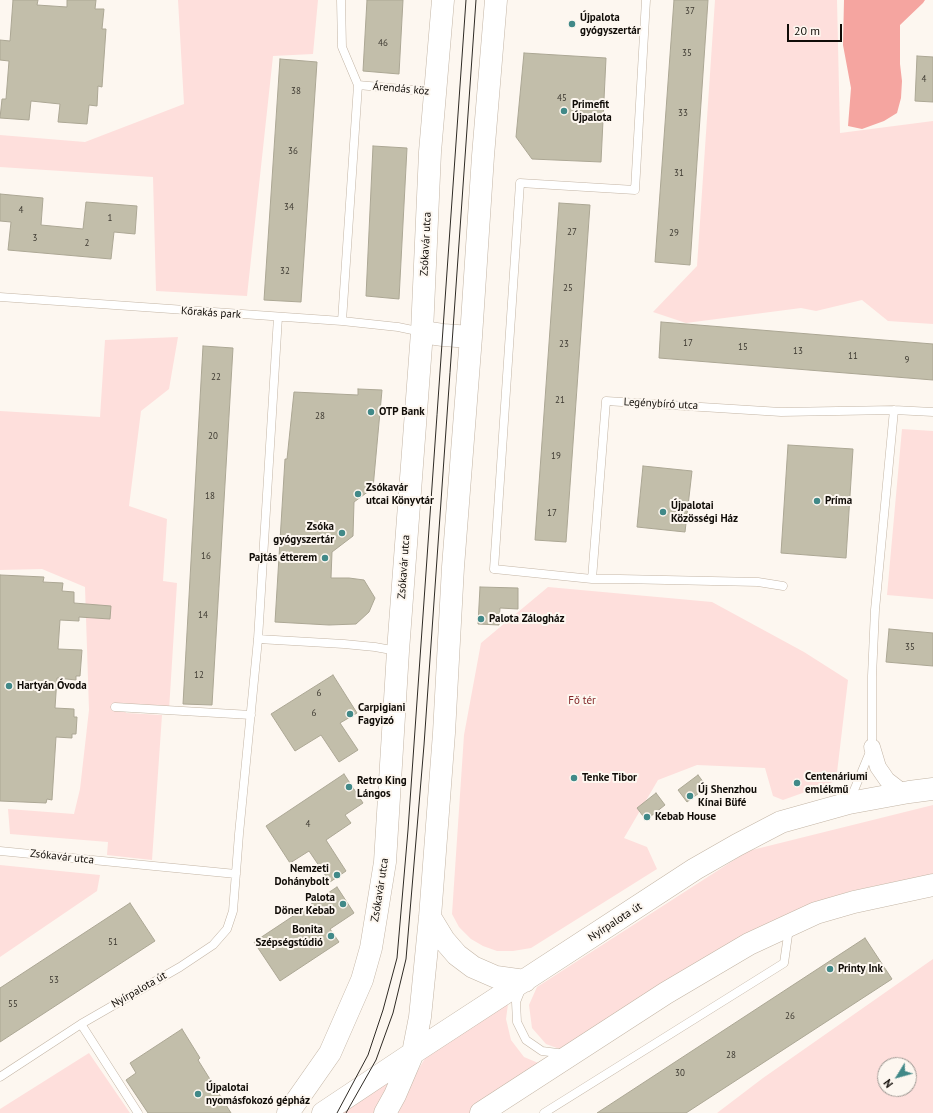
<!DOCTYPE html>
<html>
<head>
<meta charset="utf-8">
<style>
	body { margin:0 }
	#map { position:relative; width:933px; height:1113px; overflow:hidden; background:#fdf7f0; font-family:"PT Sans",sans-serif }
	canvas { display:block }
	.north { position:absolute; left:877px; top:1057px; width:40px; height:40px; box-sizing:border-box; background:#fdf7f0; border:1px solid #9e9993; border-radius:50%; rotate:233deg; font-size:11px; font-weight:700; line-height:16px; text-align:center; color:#100c07 }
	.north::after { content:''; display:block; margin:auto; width:14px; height:18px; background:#418988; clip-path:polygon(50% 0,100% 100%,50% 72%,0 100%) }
	.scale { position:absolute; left:787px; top:24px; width:55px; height:18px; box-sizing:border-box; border:2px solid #100c07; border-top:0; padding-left:5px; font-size:12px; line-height:14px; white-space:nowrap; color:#100c07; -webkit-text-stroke:3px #fdf7f0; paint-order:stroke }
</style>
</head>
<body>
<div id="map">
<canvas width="933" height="1113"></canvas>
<div class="north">N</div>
<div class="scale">20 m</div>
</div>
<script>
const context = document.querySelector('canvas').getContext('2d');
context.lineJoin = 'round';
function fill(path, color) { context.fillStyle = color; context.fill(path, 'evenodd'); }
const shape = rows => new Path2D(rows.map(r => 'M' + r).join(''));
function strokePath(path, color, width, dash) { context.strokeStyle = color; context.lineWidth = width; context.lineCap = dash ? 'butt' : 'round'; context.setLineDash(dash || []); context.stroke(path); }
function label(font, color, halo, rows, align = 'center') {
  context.font = font + ' "PT Sans",sans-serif'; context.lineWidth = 4; context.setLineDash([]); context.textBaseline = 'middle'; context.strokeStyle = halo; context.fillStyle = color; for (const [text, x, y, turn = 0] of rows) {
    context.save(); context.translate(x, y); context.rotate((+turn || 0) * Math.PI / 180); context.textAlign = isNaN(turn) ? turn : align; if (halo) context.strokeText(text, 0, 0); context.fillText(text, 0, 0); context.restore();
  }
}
const green = shape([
	[178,0,318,0,313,54,273,56,247,296,156,291,153,177,0,167,0,135,85,142,184,104],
	[715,0,837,0,840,133,933,121,933,324,888,321,862,300,816,311,801,308,686,323,653,312,697,266],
	[178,337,169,389,141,411,129,506,167,519,163,581,177,583,169,710,123,708,126,713,162,715,152,860,107,855,108,842,10,834,8,809,74,814,80,789,89,710,85,587,42,569,0,570,0,411,100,417,105,340],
	[902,429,933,431,933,599,887,595],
	[548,587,712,602,804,652,848,680,836,781,783,800,773,796,765,768,697,765,658,780,624,838,647,847,657,869,531,948,513,951,497,951,483,946,471,939,459,927,452,914,464,735,481,643],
	[933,805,933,874,851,891,815,903,565,1051,546,1044,532,1028,529,1005,537,987,748,851],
	[0,865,100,875,97,891,0,957],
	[933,959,933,1113,717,1113,763,1078],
	[885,1065,909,1065,909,1089,885,1089],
	[508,1004,506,1019,511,1040,524,1057,543,1065,470,1113,392,1113,427,1055],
	[89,1053,130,1113,0,1113,0,1109],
	[398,1074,374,1113,339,1113]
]);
const forest = shape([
	[844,0,925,0,923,3,900,25,900,64,902,81,901,98,897,113,884,121,862,129,848,126,851,88,843,45]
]);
const building = shape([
	[13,0,38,0,37,5,67,7,67,0,96,0,95,9,104,9,102,29,106,29,102,87,98,86,97,106,89,105,87,124,58,122,60,104,31,101,29,120,0,118,2,99,6,99,9,61,0,60,0,40,10,41,13,0],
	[367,0,403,0,399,74,363,71,367,0],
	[674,0,708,0,690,265,655,262,674,0],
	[524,53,606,58,601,162,532,159,516,137,524,53],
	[917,56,933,57,933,102,915,101,917,56],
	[280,59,317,62,301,302,264,300,280,59],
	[373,146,407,148,399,299,366,296,373,146],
	[0,194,43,198,41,225,83,229,86,202,137,206,135,234,114,232,111,259,8,250,11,222,0,221,0,194],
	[559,203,590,205,566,542,535,540,559,203],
	[661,322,933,344,933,380,659,358,661,322],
	[203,346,233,348,212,705,183,704,203,346],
	[358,389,382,390,373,488,354,502,353,536,332,552,331,578,349,578,364,580,375,598,369,612,356,624,329,625,275,622,285,459,287,459,294,392,358,395,358,389],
	[788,445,853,449,846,558,781,553,788,445],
	[643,466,692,471,685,532,637,527,643,466],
	[0,575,44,577,43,582,63,583,62,591,74,592,74,603,111,606,110,619,79,617,79,621,60,620,58,649,82,650,80,676,76,676,76,680,57,678,55,708,74,709,74,717,77,717,76,734,72,734,72,738,56,737,52,800,47,799,46,803,0,801,0,575],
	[480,587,518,588,518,609,500,608,499,625,478,624,480,587],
	[889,629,933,633,933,666,886,662,889,629],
	[333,675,357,713,340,723,358,750,339,762,321,735,295,751,271,714,333,675],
	[344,774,363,803,345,815,351,823,326,840,346,871,330,882,309,851,290,863,266,826,344,774],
	[698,775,707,787,687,802,678,790,698,775],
	[656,793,665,805,646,820,637,808,656,793],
	[337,887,354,913,330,929,339,942,280,981,254,942,337,887],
	[130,903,155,941,0,1042,0,988,130,903],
	[865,938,892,979,686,1113,597,1113,865,938],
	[182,1029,200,1058,198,1060,231,1113,148,1113,126,1080,136,1073,130,1063,182,1029]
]);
const lane = shape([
	[341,0,342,47,358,85,435,92],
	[646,0,635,190,520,183,494,569,592,579,620,579,758,582,783,586],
	[0,297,342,321,398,327,422,332],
	[342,321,358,85],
	[592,579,606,401,781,412,894,410,933,412],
	[258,639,344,644,375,647,397,651],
	[115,707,251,715],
	[850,800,872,747,872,676,875,610,894,410],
	[0,851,236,874],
	[522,987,516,1002,517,1022,526,1040,542,1051,565,1054],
	[81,1024,138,1113],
	[0,1077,81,1024,180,967,213,945,227,929,233,911,239,834,258,639,278,317],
	[544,1113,784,963,789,928]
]);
const street = shape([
	[872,747,878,767,887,780,900,790,909,792]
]);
const secondary = shape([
	[422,332,443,335,471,337],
	[430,917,444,940,457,955,473,967,496,977,525,981],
	[288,1113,330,1053,362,980,371,948,385,862,398,651,422,332,430,152,443,0],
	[323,1113,413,1053,695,869,737,845,781,822,849,803,909,792,933,789],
	[385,1113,395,1095,413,1053,420,1017,430,917,444,733,453,567,471,337,483,156,496,0],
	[481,1113,666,993,749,944,816,913,854,902,933,885]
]);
const tram = shape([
	[337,1113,368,1055,383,1010,397,958,408,830,466,0],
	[346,1113,376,1060,393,1013,406,959,424,745,476,0]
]);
const markers = [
	[572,24,4,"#418988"],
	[564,111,4,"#418988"],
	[371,412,4,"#418988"],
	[358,494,4,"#418988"],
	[817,501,4,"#418988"],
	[663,512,4,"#418988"],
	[342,533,4,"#418988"],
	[325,558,4,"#418988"],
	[481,619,4,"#418988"],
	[9,686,4,"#418988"],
	[350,714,4,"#418988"],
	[574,778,4,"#418988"],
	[797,783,4,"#418988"],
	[349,787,4,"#418988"],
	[690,796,4,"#418988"],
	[647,817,4,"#418988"],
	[337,875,4,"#418988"],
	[343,904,4,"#418988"],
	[331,936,4,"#418988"],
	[830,969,4,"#418988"],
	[198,1094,4,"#418988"]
];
const numberNames = [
	["37",690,11],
	["46",383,43],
	["35",687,53],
	["4",924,79],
	["38",296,91],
	["45",562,98],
	["33",683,113],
	["36",293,151],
	["31",679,173],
	["34",289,207],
	["4",21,210],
	["1",110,218],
	["27",572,232],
	["29",674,233],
	["3",35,238],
	["2",87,243],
	["32",285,271],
	["25",568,288],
	["17",688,343],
	["23",564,344],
	["15",743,347],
	["13",798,351],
	["11",853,356],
	["9",907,360],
	["22",216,377],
	["21",560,400],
	["28",320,416],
	["20",213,436],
	["19",556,456],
	["18",210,496],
	["17",552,513],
	["16",206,556],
	["14",203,615],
	["35",910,647],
	["12",199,675],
	["6",319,693],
	["6",314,713],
	["4",308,824],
	["51",113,942],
	["53",54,980],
	["55",13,1004],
	["26",790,1016],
	["28",731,1055],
	["30",680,1073]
];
const poiNames = [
	["Újpalota",580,18],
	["gyógyszertár",580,31],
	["Primefit",572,105],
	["Újpalota",572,118],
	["OTP Bank",379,412],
	["Zsókavár",366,488],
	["utcai Könyvtár",366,501],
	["Príma",825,501],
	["Újpalotai",671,506],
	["Közösségi Ház",671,519],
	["Zsóka",334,527,"right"],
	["gyógyszertár",334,540,"right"],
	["Pajtás étterem",317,558,"right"],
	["Palota Zálogház",489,619],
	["Hartyán Óvoda",17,686],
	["Carpigiani",358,708],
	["Fagyizó",358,721],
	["Centenáriumi",805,777],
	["emlékmű",805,790],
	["Tenke Tibor",582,778],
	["Retro King",357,781],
	["Lángos",357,794],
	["Új Shenzhou",698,790],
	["Kínai Büfé",698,803],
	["Kebab House",655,817],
	["Nemzeti",329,869,"right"],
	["Dohánybolt",329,882,"right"],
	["Palota",335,898,"right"],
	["Döner Kebab",335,911,"right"],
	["Bonita",323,930,"right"],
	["Szépségstúdió",323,943,"right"],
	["Printy Ink",838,969],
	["Újpalotai",206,1088],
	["nyomásfokozó gépház",206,1101]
];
const streetNames = [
	["Árendás köz",401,89,5],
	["Zsókavár utca",426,244,-87],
	["Kőrakás park",211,313,4],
	["Legénybíró utca",661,404,3],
	["Zsókavár utca",404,567,-86],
	["Zsókavár utca",62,857,6],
	["Zsókavár utca",380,890,-81],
	["Nyírpalota út",615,922,-33],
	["Nyírpalota út",139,990,-30]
];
const parkNames = [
	["Fő tér",582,701]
];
fill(green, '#fedfdc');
fill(forest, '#f5a5a0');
fill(building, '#c2beaa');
strokePath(building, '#aca794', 1);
strokePath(lane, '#c3b5a5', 9);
strokePath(street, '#c3b5a5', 17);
strokePath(secondary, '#c3b5a5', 23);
strokePath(lane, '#fff', 8);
strokePath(street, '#fff', 16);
strokePath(secondary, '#fff', 22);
strokePath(tram, '#2e2a24', 1);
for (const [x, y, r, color] of markers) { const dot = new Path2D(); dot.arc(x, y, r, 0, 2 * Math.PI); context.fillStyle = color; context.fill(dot); strokePath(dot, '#fdf7f0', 1.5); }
label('9px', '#3c3830', null, numberNames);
label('bold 11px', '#100c07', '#fdf7f0', poiNames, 'left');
label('11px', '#100c07', '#fdf7f0', streetNames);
label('11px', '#822628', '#fdf7f0', parkNames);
</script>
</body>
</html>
